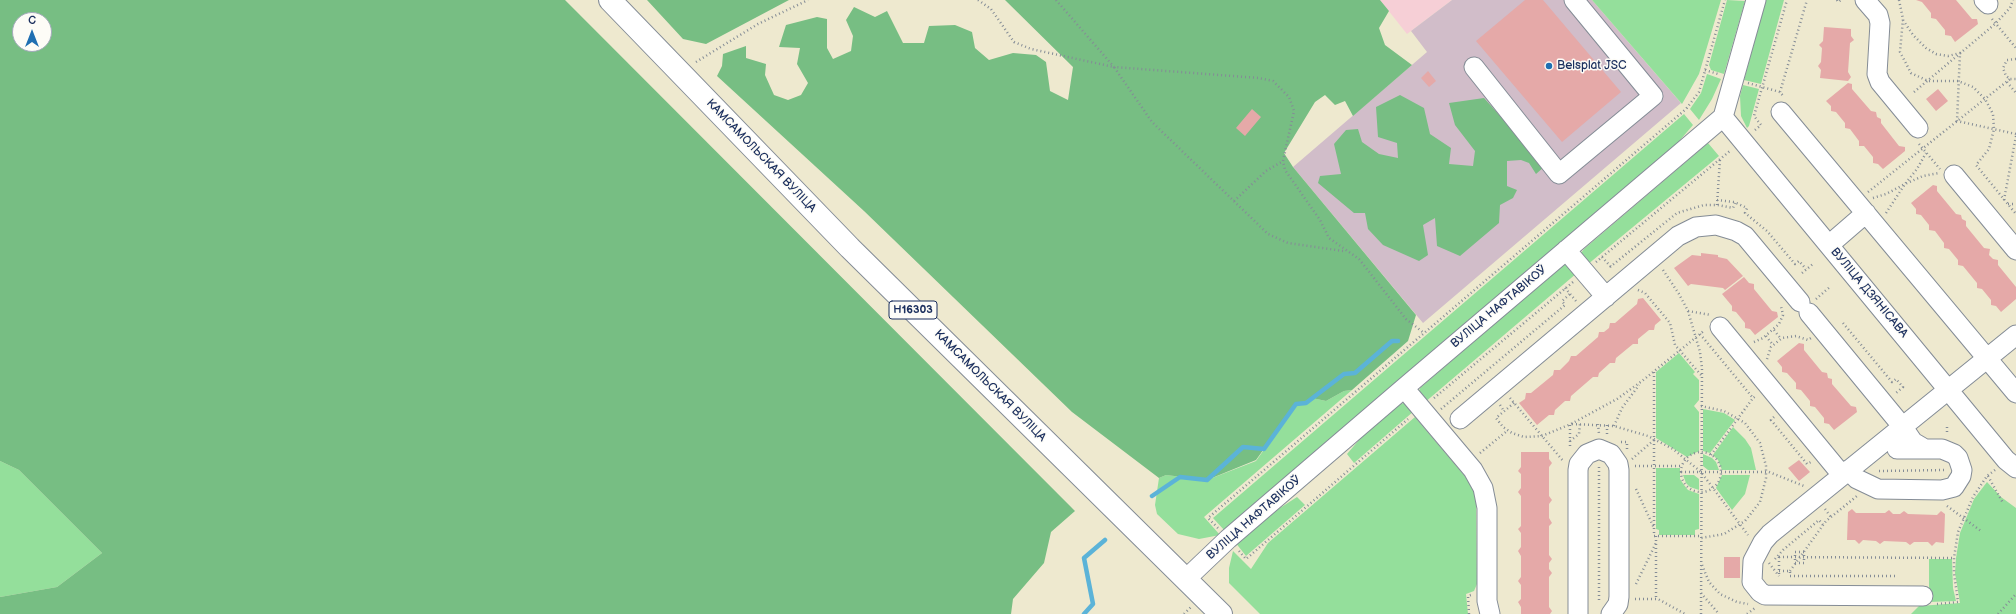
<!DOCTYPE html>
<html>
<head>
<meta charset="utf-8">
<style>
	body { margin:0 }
	#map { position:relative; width:2016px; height:614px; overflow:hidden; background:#eee9cf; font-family:"Balsamiq Sans",sans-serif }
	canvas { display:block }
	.north { position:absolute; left:12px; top:12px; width:40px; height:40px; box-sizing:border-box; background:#fdfcf7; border:1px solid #a3aaba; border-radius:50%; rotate:0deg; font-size:11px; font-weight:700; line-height:16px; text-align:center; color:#1b2f5e }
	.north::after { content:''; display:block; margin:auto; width:14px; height:18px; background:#1f6fb2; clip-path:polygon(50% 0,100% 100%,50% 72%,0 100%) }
</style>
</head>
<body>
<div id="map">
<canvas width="2016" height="614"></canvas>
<div class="north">С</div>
</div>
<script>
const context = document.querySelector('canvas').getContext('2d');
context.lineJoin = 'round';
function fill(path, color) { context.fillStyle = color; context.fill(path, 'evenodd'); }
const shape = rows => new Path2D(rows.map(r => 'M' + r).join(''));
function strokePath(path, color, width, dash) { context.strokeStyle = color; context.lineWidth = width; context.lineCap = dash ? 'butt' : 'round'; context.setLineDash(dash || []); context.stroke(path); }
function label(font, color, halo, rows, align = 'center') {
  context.font = font + ' "Balsamiq Sans",sans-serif'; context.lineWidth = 3; context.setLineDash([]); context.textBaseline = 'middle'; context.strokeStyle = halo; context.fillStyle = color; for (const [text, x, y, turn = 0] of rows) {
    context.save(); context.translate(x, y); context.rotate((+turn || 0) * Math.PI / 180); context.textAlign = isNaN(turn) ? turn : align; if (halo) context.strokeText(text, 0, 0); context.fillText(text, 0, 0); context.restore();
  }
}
const built = shape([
	[1380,0,1452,0,1407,34]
]);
const industrial = shape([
	[1452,0,1592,0,1681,103,1423,323,1293,167,1427,52,1411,31]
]);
const green = shape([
	[1592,0,1721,0,1699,74,1682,104],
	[1727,0,1745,1,1724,74,1711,70,1709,65],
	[1766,0,1784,0,1761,84,1744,80],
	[1707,74,1721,79,1712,99,1699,120,1690,109,1701,93],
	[1743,85,1759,89,1749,126,1747,128,1741,116,1740,96],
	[1684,114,1693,125,1675,146,1225,531,1213,518],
	[1708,143,1719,156,1587,265,1581,253,1584,249],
	[1563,265,1568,265,1577,273,1424,403,1419,392,1420,388],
	[1679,353,1695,372,1693,374,1699,380,1699,400,1694,406,1699,412,1699,451,1687,457,1656,438,1656,372],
	[1352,390,1204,517,1220,535,1199,539,1178,534,1157,514,1155,505,1159,478,1166,475,1207,480,1256,461,1296,404,1306,403,1312,398,1326,401,1344,391],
	[1404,403,1410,405,1414,411,1354,463,1347,454,1371,426,1395,405],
	[1703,409,1724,413,1735,420,1710,453,1703,451],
	[1415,417,1469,481,1476,497,1477,584,1474,591,1466,594,1468,614,1260,614,1229,583,1229,568,1233,551,1251,569,1268,543],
	[1733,427,1745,439,1751,448,1756,470,1722,470,1718,460,1713,455],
	[1703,454,1712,458,1716,462,1719,470,1708,470,1703,466],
	[0,461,19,470,102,553,57,587,0,597],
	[1656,468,1680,468,1680,479,1684,485,1688,490,1699,494,1699,529,1695,530,1695,535,1659,535,1659,530,1656,529],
	[1683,475,1694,475,1699,479,1699,490,1690,487,1686,483],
	[1722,475,1750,475,1745,494,1732,510,1716,488],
	[1987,482,2001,497,2016,508,2016,614,1911,614,1919,606,1960,603,1955,573,1956,558,1960,533,1974,499],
	[1297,497,1305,505,1246,556,1235,542,1263,519],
	[1929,559,1952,559,1953,588,1956,601,1929,602]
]);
const forest = shape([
	[0,0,565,0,1075,511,1051,532,1044,563,1013,599,1011,614,0,614,0,597,57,587,102,553,19,470,0,461],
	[20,20,44,20,44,44,20,44],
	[647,0,789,0,706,44,683,39],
	[1005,0,1380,0,1389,11,1379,28,1385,45,1412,65,1353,116,1345,101,1335,105,1325,95,1315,102,1284,153,1293,167,1416,315,1408,341,1352,390,1344,391,1326,401,1312,398,1306,403,1296,404,1256,460,1207,480,1166,475,1159,478,1072,412,864,211,717,76,722,66,723,54,746,46,746,58,766,64,765,75,774,95,788,100,801,95,808,83,797,64,800,48,779,47,786,25,817,17,827,19,827,48,833,59,851,51,853,36,846,20,854,7,875,17,887,11,903,43,924,43,929,26,955,25,972,32,975,48,989,60,1013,53,1036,55,1046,62,1050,91,1068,100,1073,67],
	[1400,95,1424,108,1430,134,1451,148,1449,164,1473,166,1475,151,1455,125,1449,103,1484,98,1545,166,1536,174,1529,163,1521,160,1507,161,1507,186,1517,190,1513,198,1500,205,1499,223,1460,256,1437,246,1435,218,1423,225,1428,255,1419,261,1383,245,1368,229,1365,213,1354,213,1318,183,1320,176,1341,174,1334,144,1346,130,1358,129,1362,142,1379,154,1398,158,1397,143,1378,137,1376,107]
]);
const stream = shape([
	[1152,496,1180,477,1207,480,1243,447,1264,449,1296,404,1306,403,1344,374,1355,373,1392,341,1398,341],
	[1084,614,1093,604,1084,558,1105,540]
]);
const building = shape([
	[1525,0,1543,0,1621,92,1562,142,1476,41],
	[1916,0,1956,0,1972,19,1977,19,1978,24,1955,42,1951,36,1945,35,1945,30,1936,19,1931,18,1931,13,1922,2],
	[1824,27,1851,29,1851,36,1854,40,1850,43,1848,72,1851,77,1848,81,1820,78,1821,70,1818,66,1821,62,1822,48,1819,45,1823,41],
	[1428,71,1436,81,1429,87,1421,78],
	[1848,83,1852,84,1852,89,1871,111,1876,112,1877,117,1881,119,1881,123,1899,146,1905,147,1905,151,1883,169,1878,164,1873,163,1873,157,1864,146,1859,146,1859,141,1850,129,1845,128,1845,123,1836,112,1831,111,1831,106,1826,101],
	[1938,89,1948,101,1936,111,1926,99],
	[1252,109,1261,117,1245,136,1236,128],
	[1933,185,1937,186,1937,191,1956,214,1961,215,1962,219,1966,221,1966,226,1984,248,1990,249,1989,255,1993,259,1998,260,1998,265,2016,287,2016,299,2001,312,1996,306,1991,305,1991,300,1982,289,1977,288,1977,283,1963,266,1958,265,1958,260,1949,249,1944,248,1944,243,1935,231,1929,230,1929,225,1921,215,1916,214,1916,209,1911,203],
	[1701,253,1718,255,1718,257,1727,259,1743,276,1725,290,1723,288,1691,284,1688,286,1674,268,1692,255,1701,256],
	[1744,277,1749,283,1754,284,1754,289,1772,311,1777,312,1778,317,1755,335,1750,329,1745,328,1745,323,1736,312,1732,311,1732,306,1722,294],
	[1643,298,1661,320,1655,325,1654,330,1649,330,1638,339,1638,344,1633,344,1616,358,1615,363,1610,363,1599,373,1598,377,1593,377,1571,396,1570,401,1565,401,1555,410,1554,415,1549,415,1537,425,1519,403,1525,399,1526,393,1531,393,1553,375,1554,370,1560,370,1569,361,1571,356,1576,356,1598,337,1599,332,1604,332,1609,328,1610,323,1615,323,1637,304,1638,299],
	[1799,343,1804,344,1804,350,1822,372,1827,373,1828,378,1832,379,1832,384,1851,406,1856,407,1857,412,1834,430,1829,424,1824,423,1824,418,1815,407,1810,406,1810,401,1801,390,1796,389,1796,383,1787,373,1782,372,1782,367,1777,361],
	[1521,452,1549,452,1549,459,1552,463,1549,467,1549,496,1552,500,1549,504,1549,518,1552,523,1549,526,1549,555,1552,559,1549,563,1549,569,1552,573,1549,577,1549,607,1552,611,1550,614,1521,614,1521,607,1518,602,1521,599,1521,585,1518,581,1521,577,1521,556,1518,551,1521,547,1521,533,1518,529,1521,526,1521,496,1518,492,1521,488,1521,474,1518,471,1521,467],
	[1799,460,1810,472,1799,481,1788,468],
	[1852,509,1856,513,1885,513,1889,510,1893,514,1900,514,1904,511,1908,514,1937,515,1941,511,1945,514,1944,543,1936,542,1932,546,1928,542,1914,542,1910,545,1906,542,1884,541,1880,544,1876,541,1863,540,1859,544,1855,540,1847,540,1848,512],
	[1724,557,1740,557,1740,578,1724,578]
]);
const path = shape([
	[978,0,991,9,1014,42,1031,49,1114,67,1152,122,1268,234,1288,243,1343,251],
	[1056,0,1114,67,1259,78,1273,81,1289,97,1294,111,1283,161,1285,170,1320,220,1329,238,1359,259,1406,319,1424,333],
	[1837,0,1838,2,1841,0],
	[1899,0,1903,19,1900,52,1911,73,1928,81,1958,81,1973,87,1985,99,1993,114,1994,129,1989,149,1976,165,2016,214],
	[1992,19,2016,48],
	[1903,20,1913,35,1926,48,1936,54,1948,56,1960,53,1957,121,2016,134],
	[2016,59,2007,60,2003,68,2006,76,2010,79,2016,79],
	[696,62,758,24,808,0],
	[1705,70,1718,74],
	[2007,82,2016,93],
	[1748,83,1780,92,1784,97],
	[1780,92,1807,0],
	[1914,92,1995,24,2010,8,2013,0],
	[1755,130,1761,125,1754,116,1787,0],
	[1919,144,1940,169],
	[1868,192,2010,79],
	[1873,198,1886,194,1905,184,1917,169,1926,153],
	[1717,200,1734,202,1747,208,1745,213,1767,231,1795,264,1799,261,1806,269],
	[2004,200,2016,136],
	[1234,201,1266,171,1283,161],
	[2008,204,2016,204],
	[1717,205,1720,159],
	[1886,213,1905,184,1923,176,1939,173],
	[1602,257,1611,267],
	[1596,262,1731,150],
	[1610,267,1677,213,1704,205,1718,205,1733,208,1735,203],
	[1663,270,1679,294,1688,311,1700,352,1702,368,1701,614],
	[1802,273,1813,264],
	[1565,288,1576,301],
	[1638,290,1645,293,1670,323,1675,345,1701,375],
	[1816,299,1831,286],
	[1688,311,1711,315],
	[1843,323,1892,382,1896,379,1903,387,1896,393],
	[1774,330,1781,339],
	[1700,334,1753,398,1756,396],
	[1766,336,1773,345],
	[1754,342,1763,338,1779,324,1783,315,1781,306],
	[1767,359,1771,347,1782,338,1796,336,1808,340,1811,338],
	[1654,372,1654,536,1701,536],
	[1434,398,1573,282],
	[1510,398,1564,462],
	[1514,403,1496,418,1503,427,1512,433,1524,437,1542,436,1571,424,1617,399,1642,381,1705,330],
	[1500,405,1504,411],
	[1701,406,1724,411,1745,423,1760,443,1766,466,1766,478,1760,502,1745,521,1724,534,1701,538],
	[1441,409,1565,305,1562,301,1570,294],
	[1774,417,1771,420,1807,464,1811,462],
	[1572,424,1614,426,1648,436,1673,449,1701,472,1748,535],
	[1598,424,1599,434],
	[1570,425,1570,448],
	[1607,425,1607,434],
	[1614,426,1622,408,1639,385],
	[1947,427,1947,434],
	[1570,441,1579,434,1580,424],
	[1621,442,1627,442,1627,449],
	'1681 472a20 20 0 1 1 40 0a20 20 0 1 1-40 0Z',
	[1480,453,1507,431],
	[1711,455,1753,398],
	[1632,459,1654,440],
	[1635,466,1682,466],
	[1599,467,1599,602],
	[1879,471,1946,470],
	[1681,472,1769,472,1804,486],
	[1988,476,2003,503],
	[1636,489,1654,528],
	[1947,506,1981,531],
	[1825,509,1831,517],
	[1218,528,1208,518,1686,109,1699,92,1725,0],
	[1656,536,1656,599],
	[1239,551,1246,559,1408,419],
	[1795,552,1804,552,1804,563,1795,563,1795,552],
	[1779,557,1954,558],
	[1779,557,1779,576],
	[1775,559,1783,550,1819,520,1823,525],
	[1769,563,1779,576],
	[1702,565,1709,582,1720,594,1737,602,1748,604],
	[1779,571,1790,571,1790,576,1895,576],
	[1790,571,1826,521,1857,496],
	[1636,584,1656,543],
	[1701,593,1719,614],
	[1635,599,1658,599,1685,614],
	[1937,604,1958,602,1954,573,1954,558,1958,532,1973,497,1987,476,1995,470],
	[1184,614,1191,607],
	[1469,614,1468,596,1471,595],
	[1747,614,1755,608],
	[1998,614,2016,594]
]);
const minor = shape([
	[1865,0,1878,15,1880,23,1877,74,1880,82,1918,128],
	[1984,0,1988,4],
	[1474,67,1559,174,1653,96,1574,0],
	[1781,112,2016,393],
	[1723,117,2006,460,2016,468],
	[1954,175,2016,250],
	[1829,245,1866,213],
	[1566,250,1606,297],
	[1809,313,1902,426,1913,442,1925,449,1942,449,1954,454,1958,458,1962,470,1961,476,1954,487,1942,490,1878,489,1857,479,1848,470],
	[1720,327,1842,475],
	[1404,388,1473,470,1483,488,1487,508,1487,601,1490,614],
	[1460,419,1678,236,1696,227,1716,225,1736,231,1745,236,1800,302],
	[1897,449,1927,449],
	[1186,579,1228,539,1404,388,1723,117,1756,0],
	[1923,596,1765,595,1760,592,1752,582,1753,561,1763,542,1770,534,2016,335],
	[1578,614,1578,470,1579,464,1587,454,1599,449,1611,454,1618,464,1619,470,1619,597,1618,604,1611,614]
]);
const major = shape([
	[610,0,850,248,1221,614]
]);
const markers = [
	[1549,66,4,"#1f6fb2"]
];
const shields = [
	[913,310,48]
];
const shieldNames = [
	["Н16303",913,310]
];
const poiNames = [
	["Belsplat JSC",1557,66]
];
const streetNames = [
	["КАМСАМОЛЬСКАЯ ВУЛІЦА",761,156,46],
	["ВУЛІЦА ДЗЯНІСАВА",1869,293,50],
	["ВУЛІЦА НАФТАВІКОЎ",1499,307,-40],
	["КАМСАМОЛЬСКАЯ ВУЛІЦА",990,386,45],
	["ВУЛІЦА НАФТАВІКОЎ",1254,518,-41]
];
fill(built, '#f6cfd6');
fill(industrial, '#d1bdc9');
fill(green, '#94df9b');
fill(forest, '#77be83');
strokePath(stream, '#5bb3d8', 4.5);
fill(building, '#e5a9a8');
strokePath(minor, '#848c96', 21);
strokePath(major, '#848c96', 24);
strokePath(path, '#848c96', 2.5, [1, 3]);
strokePath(minor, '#fff', 19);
strokePath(major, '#fff', 22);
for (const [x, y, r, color] of markers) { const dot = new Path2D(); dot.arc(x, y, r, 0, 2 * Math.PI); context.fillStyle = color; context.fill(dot); strokePath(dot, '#fdfcf7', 1.5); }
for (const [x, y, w] of shields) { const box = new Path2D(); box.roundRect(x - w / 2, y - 9, w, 18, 3); context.fillStyle = '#fdfcf7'; context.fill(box); strokePath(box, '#1b2f5e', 1); }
label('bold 11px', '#1b2f5e', null, shieldNames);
label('12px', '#1b2f5e', '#fdfcf7', poiNames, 'left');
label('12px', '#1b2f5e', '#fdfcf7', streetNames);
</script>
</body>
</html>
